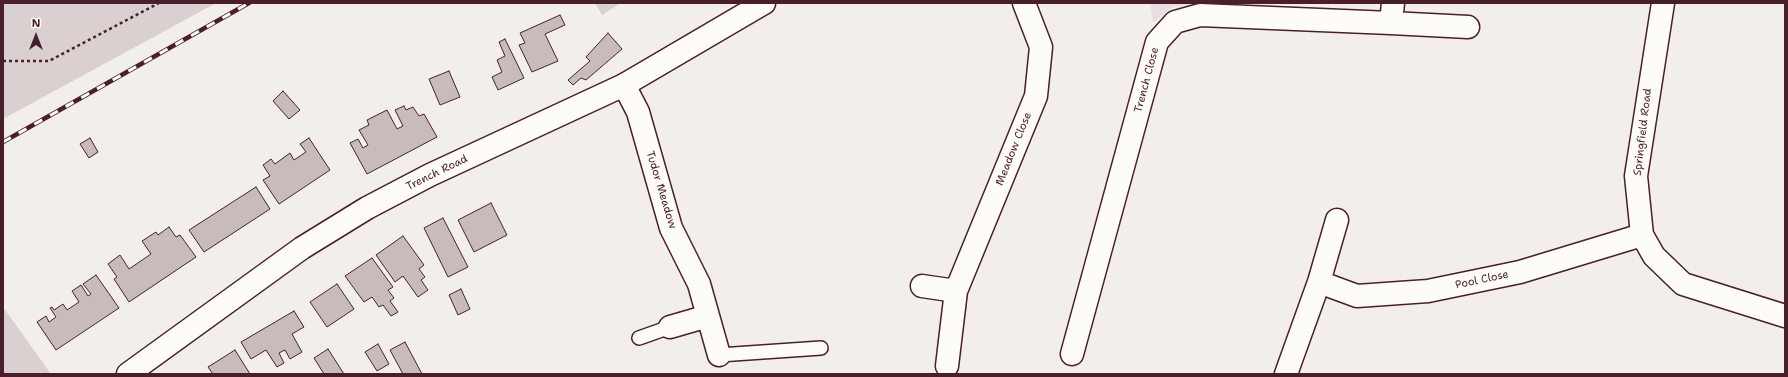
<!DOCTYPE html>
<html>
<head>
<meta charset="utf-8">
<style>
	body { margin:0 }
	#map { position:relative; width:1788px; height:377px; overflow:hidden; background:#f2efeb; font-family:"Shantell Sans",sans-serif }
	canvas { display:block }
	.frame { position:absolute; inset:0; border:4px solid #4a1f2b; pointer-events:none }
	.north { position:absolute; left:16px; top:16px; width:40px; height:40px; -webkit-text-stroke:3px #fdfcf7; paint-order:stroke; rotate:0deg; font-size:11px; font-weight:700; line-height:16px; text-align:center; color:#4a1f2b }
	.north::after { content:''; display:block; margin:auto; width:14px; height:18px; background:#4a1f2b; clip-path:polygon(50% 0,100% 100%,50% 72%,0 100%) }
</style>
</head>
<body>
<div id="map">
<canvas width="1788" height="377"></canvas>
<div class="frame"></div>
<div class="north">N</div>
</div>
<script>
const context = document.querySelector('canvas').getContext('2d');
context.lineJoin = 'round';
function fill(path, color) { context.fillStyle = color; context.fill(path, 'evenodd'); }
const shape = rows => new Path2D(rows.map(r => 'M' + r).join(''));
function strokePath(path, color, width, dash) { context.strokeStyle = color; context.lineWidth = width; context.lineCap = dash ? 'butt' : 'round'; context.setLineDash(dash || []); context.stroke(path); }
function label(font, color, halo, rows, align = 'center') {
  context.font = font + ' "Shantell Sans",sans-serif'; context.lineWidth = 3; context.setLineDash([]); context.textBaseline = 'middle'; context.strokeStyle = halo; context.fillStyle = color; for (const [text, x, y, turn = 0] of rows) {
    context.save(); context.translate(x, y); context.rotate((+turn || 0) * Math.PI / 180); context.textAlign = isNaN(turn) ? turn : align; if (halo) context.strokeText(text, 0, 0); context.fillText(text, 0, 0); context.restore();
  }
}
const built = shape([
	[1150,3,1202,3,1173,7,1153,23]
]);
const green = shape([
	[3,3,216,3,3,119],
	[595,3,621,3,602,15],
	[3,307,51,374,3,374]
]);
const building = shape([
	[560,15,565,25,545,34,558,61,532,72,519,45,525,43,520,33,560,15],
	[608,33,622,49,586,80,581,78,573,85,568,80,590,61,586,57,608,33],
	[505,39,524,78,498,90,492,77,502,72,497,60,505,56,499,42,505,39],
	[449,71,460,97,440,105,429,79,449,71],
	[283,91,300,110,289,119,273,101,283,91],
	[404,106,406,110,413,107,419,116,424,114,437,137,367,174,350,143,358,139,363,148,368,145,359,130,369,125,367,120,387,110,397,129,403,126,395,110,404,106],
	[90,138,98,152,89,158,80,144,90,138],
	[309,138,330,170,279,204,263,180,270,176,263,165,271,159,275,164,290,153,294,160,306,152,300,144,309,138],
	[256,187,270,209,204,252,189,230,256,187],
	[491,203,507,235,474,252,458,220,491,203],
	[443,218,468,267,448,277,424,228,443,218],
	[169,227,176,237,180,235,196,257,129,302,114,279,117,277,108,264,120,255,129,269,151,254,142,241,156,232,158,235,169,227],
	[403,236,424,265,419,269,425,277,421,280,428,290,418,297,403,276,395,282,376,255,403,236],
	[372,258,393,287,388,290,394,298,390,301,398,312,391,316,383,305,379,307,372,297,364,302,345,276,372,258],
	[96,275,119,308,56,350,37,322,46,316,49,322,56,317,50,308,52,307,54,310,63,304,67,310,79,302,72,291,81,285,88,296,91,294,83,284,96,275],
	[337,284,354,309,327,327,310,302,337,284],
	[461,289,470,309,458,315,449,295,461,289],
	[294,311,304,327,292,334,302,352,290,359,285,350,279,353,284,363,277,367,266,350,251,359,241,342,294,311],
	[405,342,422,374,403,374,390,350,405,342],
	[378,344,389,364,377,371,365,352,378,344],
	[328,349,344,374,324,374,314,358,328,349],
	[235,350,250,374,213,374,208,367,235,350]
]);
const path = shape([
	[3,61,49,61,159,3]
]);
const lane = shape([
	[639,338,670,327],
	[719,355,821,348]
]);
const street = shape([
	[1663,3,1636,176,1642,235,1654,256,1683,284,1785,316],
	[1391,23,1468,27],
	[624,85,638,112,671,228,699,284,719,355],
	[1319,282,1357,296,1428,291,1520,272,1642,235],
	[922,286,956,291],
	[670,327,708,316],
	[1072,354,1157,42,1175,22,1200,15,1391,23,1393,3],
	[947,366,956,291,1036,96,1041,47,1024,3],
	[1286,374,1319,282,1337,220]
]);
const secondary = shape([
	[128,374,302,248,367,208,430,175,624,85,764,3]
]);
const rail = shape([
	[3,142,249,3]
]);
const streetNames = [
	["Trench Close",1147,80,-75],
	["Springfield Road",1643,132,-83],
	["Meadow Close",1014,149,-68],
	["Trench Road",437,173,-26],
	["Tudor Meadow",661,190,73],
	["Pool Close",1482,280,-12]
];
fill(built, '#e5dfdd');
fill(green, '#d9d0cf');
fill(building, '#c8bbbb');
strokePath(building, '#4a1f2b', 1);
strokePath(lane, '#4a1f2b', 16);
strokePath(street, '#4a1f2b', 25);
strokePath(secondary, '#4a1f2b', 25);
strokePath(path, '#4a1f2b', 2.5, [3, 3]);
strokePath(lane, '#fdfcf7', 13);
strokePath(street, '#fdfcf7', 22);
strokePath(secondary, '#fdfcf7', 22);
strokePath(rail, '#4a1f2b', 4.5);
strokePath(rail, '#fdfcf7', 3, [9]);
label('11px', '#4a1f2b', '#fdfcf7', streetNames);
</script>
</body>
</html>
